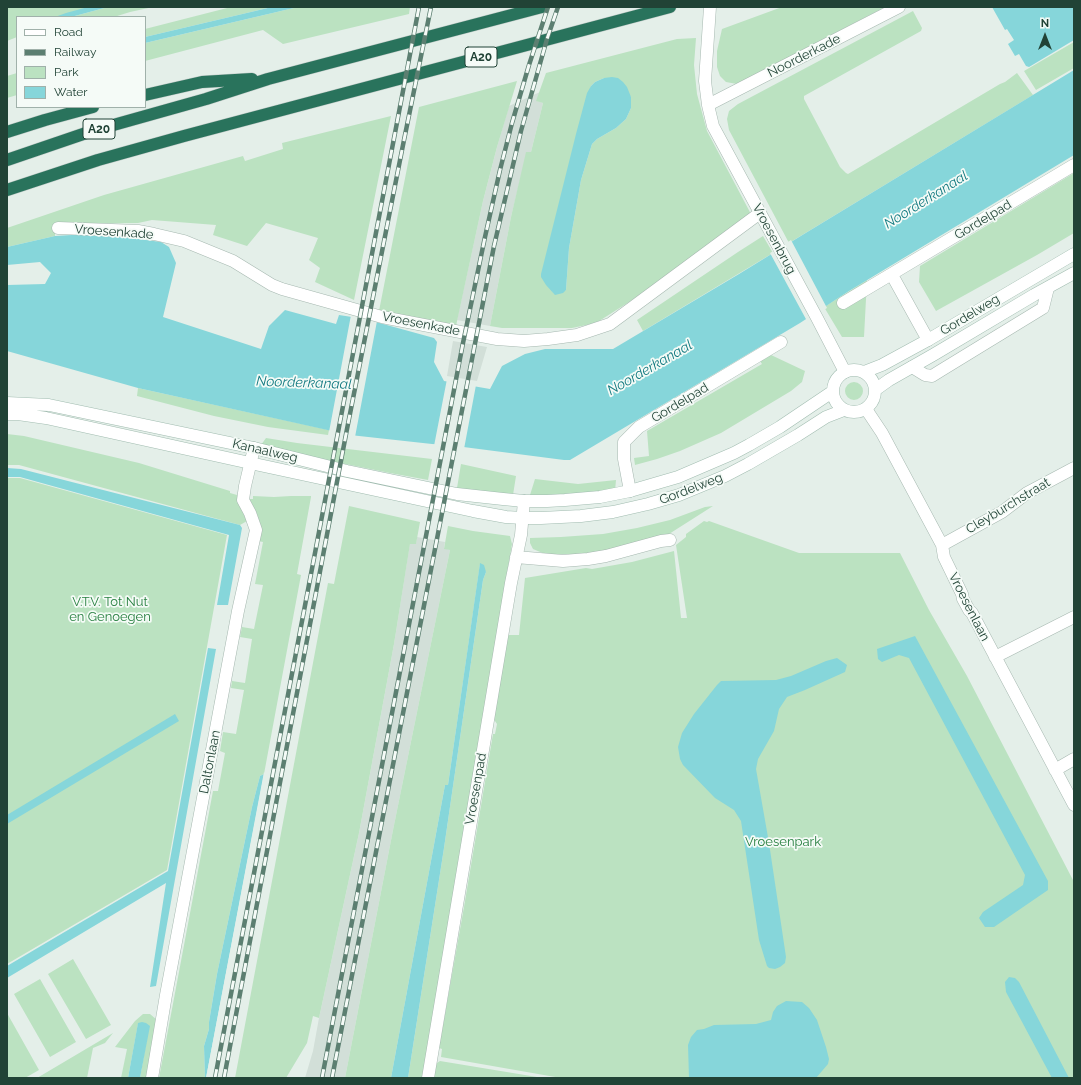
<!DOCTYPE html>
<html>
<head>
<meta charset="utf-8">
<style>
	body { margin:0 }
	#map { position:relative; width:1081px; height:1085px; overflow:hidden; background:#e4efe9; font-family:Raleway,sans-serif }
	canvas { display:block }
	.frame { position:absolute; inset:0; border:8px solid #214336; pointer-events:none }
	.legend { position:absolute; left:16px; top:16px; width:130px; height:92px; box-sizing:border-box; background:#f5fbf7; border:1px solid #a0b1aa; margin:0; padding:5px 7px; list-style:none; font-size:12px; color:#214336 }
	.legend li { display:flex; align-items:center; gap:8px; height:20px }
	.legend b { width:20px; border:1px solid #a0b1aa }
	.north { position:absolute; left:1025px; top:16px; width:40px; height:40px; -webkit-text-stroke:3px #f5fbf7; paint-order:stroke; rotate:0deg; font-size:11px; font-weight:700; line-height:16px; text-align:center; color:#214336 }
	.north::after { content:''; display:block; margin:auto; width:14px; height:18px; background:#214336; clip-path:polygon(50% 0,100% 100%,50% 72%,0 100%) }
</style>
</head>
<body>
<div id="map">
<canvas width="1081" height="1085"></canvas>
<div class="frame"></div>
<ul class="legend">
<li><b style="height:5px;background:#fff"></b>Road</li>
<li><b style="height:5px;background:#5c7f71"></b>Railway</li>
<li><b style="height:11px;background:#bbe2c1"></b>Park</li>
<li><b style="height:11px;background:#86d6da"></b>Water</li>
</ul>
<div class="north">N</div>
</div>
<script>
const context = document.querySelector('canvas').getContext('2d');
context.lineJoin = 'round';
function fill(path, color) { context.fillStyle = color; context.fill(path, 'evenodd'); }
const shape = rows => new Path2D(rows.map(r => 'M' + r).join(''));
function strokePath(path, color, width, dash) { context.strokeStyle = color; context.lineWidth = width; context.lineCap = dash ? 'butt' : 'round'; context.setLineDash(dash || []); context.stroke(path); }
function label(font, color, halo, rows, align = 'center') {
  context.font = font + ' Raleway,sans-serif'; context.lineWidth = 3.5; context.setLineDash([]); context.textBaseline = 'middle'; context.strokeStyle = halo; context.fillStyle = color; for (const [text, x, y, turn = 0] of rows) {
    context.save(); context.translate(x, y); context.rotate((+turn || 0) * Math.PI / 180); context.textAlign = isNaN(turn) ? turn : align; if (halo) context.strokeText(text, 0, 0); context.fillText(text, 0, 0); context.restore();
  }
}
const built = shape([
	[540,92,537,101,543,103,531,152,527,152,511,217,490,326,457,320,483,201,497,147,509,106],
	[453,341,487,347,477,381,447,376],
	[417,537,445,542,444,548,450,550,393,830,345,1078,305,1078,313,1051,319,1018,359,833,394,644,410,543,416,543]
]);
const green = shape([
	[7,7,103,7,66,17,17,17,17,37,7,41],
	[108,7,153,7,130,12,114,17,71,17],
	[231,7,272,7,145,37,145,29],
	[298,7,410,7,409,14,283,44,263,30,145,61,145,43],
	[782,7,885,7,737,84,726,82,720,76,717,67,717,51,722,29],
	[913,11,922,28,921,31,804,96,804,99,840,167,846,173,848,174,1000,84,1005,82,1017,73,1033,95,789,243,729,130,727,119,729,111,738,104],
	[696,38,694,65,697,94,707,131,752,216,629,302,596,323,572,328,502,328,490,326,511,217,526,152,531,152,543,103,536,101,546,73,677,39],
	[604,78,631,97,631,108,626,119,616,128,597,139,592,144,581,180,569,248,566,290,555,294,552,291,591,86,595,82],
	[1074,42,1074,68,1036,90,1024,71],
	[17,73,17,95,7,98,7,76],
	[517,81,497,147,483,201,456,326,379,311,419,107],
	[391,116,354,300,315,282,320,268,309,260,318,238,266,223,247,246,213,235,216,225,152,220,138,223,58,224,55,228,55,236,7,247,7,228,104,195,243,156,245,161,283,149,282,143],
	[1074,173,1074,233,1037,255,936,311,919,282,920,266],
	[763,236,773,253,643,331,637,320,738,252],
	[867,280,864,337,842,337,824,307],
	[771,355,805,371,802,382,791,391,721,433,680,451,657,459,635,465,634,458,649,456,647,431,762,364,760,361],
	'845 391a9 9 0 1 1 18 0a9 9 0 1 1-18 0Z',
	[138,388,329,430,328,435,268,427,214,416,137,396],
	[7,434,24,436,139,463,230,491,230,493,237,495,238,502,247,521,240,525,19,465,7,465],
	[266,438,297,443,432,459,428,480,390,473,311,457,261,445],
	[461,464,516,476,513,495,499,494,457,488],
	[7,478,20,478,227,535,167,870,7,964],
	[535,479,578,484,616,480,615,491,591,495,530,495],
	[253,496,274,497,291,496,311,496,311,497,297,574,301,575,264,774,260,776,252,807,217,974,209,1022,209,1029,204,1046,205,1078,159,1078,213,791,218,791,225,753,220,751,223,732,236,734,244,690,231,688,232,681,245,683,252,639,240,637,242,627,254,629,263,585,255,584,263,542,258,541,261,526,257,514,250,500,250,499,253,499],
	[349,506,420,522,416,544,410,544,394,644,359,833,319,1018,313,1016,307,1043,286,1078,235,1078,328,583,334,584],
	[713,506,669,534,636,543,619,549,587,554,545,554,533,549,530,543,530,538,561,537,603,534,637,528,670,520,705,507],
	[704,521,707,522,709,521,799,553,900,553,929,610,967,676,1074,882,1074,1078,561,1078,441,1057,442,1049,439,1048,464,907,493,734,495,734,497,724,493,718,506,635,519,635,525,578,586,568,592,569,632,562,674,551,681,618,687,618,676,545,686,537,686,534],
	[448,526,473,531,510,536,512,544,423,1078,408,1078,444,848,483,580,486,572,480,564,448,785,445,785,391,1078,345,1078,393,830,450,550,444,549],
	[73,959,111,1025,86,1039,48,974],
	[40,979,76,1042,50,1057,14,994],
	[7,1013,39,1070,25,1078,7,1078],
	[143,1014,150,1014,157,1020,146,1078,140,1078,149,1026,138,1024,128,1078,121,1078,127,1049,115,1047,135,1021],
	[113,1033,105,1043,93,1048,87,1078,37,1078],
	[440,1061,543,1078,434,1078,436,1065,437,1063]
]);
const water = shape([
	[88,7,108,7,71,17,55,17,66,13],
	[272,7,298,7,145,43,145,37],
	[992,7,1074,7,1074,40,1029,67,1026,66,1019,54,1015,56,1008,44,1014,40,1007,29,1005,30],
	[1074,70,1074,155,849,291,800,323,570,460,564,460,448,445,432,444,350,435,138,388,7,351,7,285,45,284,51,273,40,262,7,265,7,247,55,236,88,234,116,236,161,242,169,247,176,263,163,317,261,349,269,326,285,310,336,324,339,315,365,319,434,338,437,342,434,362,444,381,490,389,502,366,525,354,545,349,613,349,739,274,804,234],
	[612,77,618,78,623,82,627,87,631,97,631,108,626,119,616,128,597,139,592,144,581,180,569,248,566,290,563,293,555,295,546,285,541,277,541,274,576,134,587,93,591,86,595,82,604,78],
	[7,468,21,469,240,525,242,528,228,605,217,605,229,535,20,477,7,477],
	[480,563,484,565,486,572,483,580,444,848,408,1078,391,1078,445,785,448,785],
	[915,636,1048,881,1048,890,994,927,985,927,979,918,983,912,1023,885,1025,875,909,658,899,655,882,662,878,659,877,649],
	[208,648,216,649,156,986,150,987,166,883,7,978,7,966,168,871],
	[837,658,847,665,845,672,805,690,787,697,779,709,774,731,758,759,756,769,769,843,786,957,785,963,780,967,775,969,769,968,767,966,759,940,741,821,734,810,715,798,683,765,680,759,678,747,682,733,694,714,717,685,721,681,776,680,791,676,826,661],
	[175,714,179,721,7,824,7,815],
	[264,774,206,1078,205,1078,204,1046,209,1029,209,1022,217,974,252,807,260,776],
	[1009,977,1015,978,1019,982,1069,1078,1052,1078,1006,992,1005,982],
	[786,1001,802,1002,809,1008,817,1020,826,1047,829,1059,828,1064,816,1078,689,1078,688,1045,691,1037,697,1030,704,1029,714,1025,756,1024,771,1020,773,1012,777,1006],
	[142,1022,146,1023,150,1026,140,1078,128,1078,138,1023]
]);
const pier = shape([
	[791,240,827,308,807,321,770,253],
	[351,315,377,321,355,437,329,432],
	[447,379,476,385,464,449,448,447,434,446],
	[264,772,266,775,208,1078,206,1078]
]);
const street = shape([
	[710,7,705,81,708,105,713,126,817,318,845,372],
	[708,105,899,7],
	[58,228,138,231,154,234,184,241,233,261,272,285,282,289,382,317,497,339,524,341,548,339,577,335,610,324,760,213],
	[892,275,928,340],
	[843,303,1074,165],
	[912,367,925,375,932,376,940,371,1043,308,1048,288],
	[866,409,882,433,942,545,944,557,962,594,963,599,969,610,972,613,1074,805],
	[630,491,624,459,624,442,639,427,781,342],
	[942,545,1002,512,1027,493,1074,468],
	[516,557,563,561,588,559,606,556,661,541,670,540],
	[995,657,1074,617],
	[1055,770,1074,759],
	[152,1078,166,995,238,611,256,530,250,513,243,500,245,486,254,448],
	[428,1078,511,583,521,535,524,501]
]);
const secondary = shape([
	'833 391a21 21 0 1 1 42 0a21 21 0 1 1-42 0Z',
	[864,372,882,365,928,340,1074,254],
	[875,390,889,380,933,355,1034,295,1074,273],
	[7,403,49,405,254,448,347,471,457,494,503,499,524,501,547,501,565,500,600,497,630,491,678,477,734,453,749,445,780,427,832,392],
	[7,414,18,414,46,418,250,463,473,511,506,517,522,518,541,518,581,516,613,512,648,504,679,495,725,476,748,464,798,435,826,417,844,410]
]);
const highway = shape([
	[145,95,202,82,252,79],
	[7,132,45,120,93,107],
	[7,160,92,131,206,99,268,79,542,7],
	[7,190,98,160,184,136,670,7]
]);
const rail = shape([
	[215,1078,419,7],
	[224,1078,347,429,403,145,431,7],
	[322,1078,463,343,485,237,500,170,512,123,529,65,548,7],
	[332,1078,494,246,521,131,547,39,558,7]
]);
const shields = [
	[481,57,32],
	[99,129,32]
];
const shieldNames = [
	["A20",481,57],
	["A20",99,129]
];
const streetNames = [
	["Noorderkade",804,56,-27],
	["Gordelpad",983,220,-31],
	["Vroesenkade",114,232,4],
	["Vroesenbrug",774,239,62],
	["Gordelweg",970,315,-31],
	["Vroesenkade",421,324,11],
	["Gordelpad",680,403,-31],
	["Kanaalweg",265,451,13],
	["Gordelweg",691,489,-21],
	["Cleyburchstraat",1008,506,-31],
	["Vroesenlaan",969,607,63],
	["Daltonlaan",210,762,-79],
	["Vroesenpad",476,789,-80]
];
const parkNames = [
	["V.T.V. Tot Nut",110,602],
	["en Genoegen",110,617],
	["Vroesenpark",783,842]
];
const waterNames = [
	["Noorderkanaal",926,200,-32],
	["Noorderkanaal",650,368,-30],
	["Noorderkanaal",304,383,2]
];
fill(built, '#d2dfd8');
fill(green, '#bbe2c1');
fill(water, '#86d6da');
fill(pier, '#e4efe9');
strokePath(street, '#a6b8b0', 13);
strokePath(secondary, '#a1bcb0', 13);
strokePath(highway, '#c1cac7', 13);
strokePath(street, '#fff', 12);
strokePath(secondary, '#fff', 12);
strokePath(highway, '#29735c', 12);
strokePath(rail, '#5c7f71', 4.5);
strokePath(rail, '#f5fbf7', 3, [9]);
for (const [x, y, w] of shields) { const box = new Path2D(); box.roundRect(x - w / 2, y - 10, w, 20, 3); context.fillStyle = '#f5fbf7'; context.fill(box); strokePath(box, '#214336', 1); }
label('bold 12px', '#214336', null, shieldNames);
label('13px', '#214336', '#f5fbf7', streetNames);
label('13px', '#267f3f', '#f5fbf7', parkNames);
label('italic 14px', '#137a81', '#f5fbf7', waterNames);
</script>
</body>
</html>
